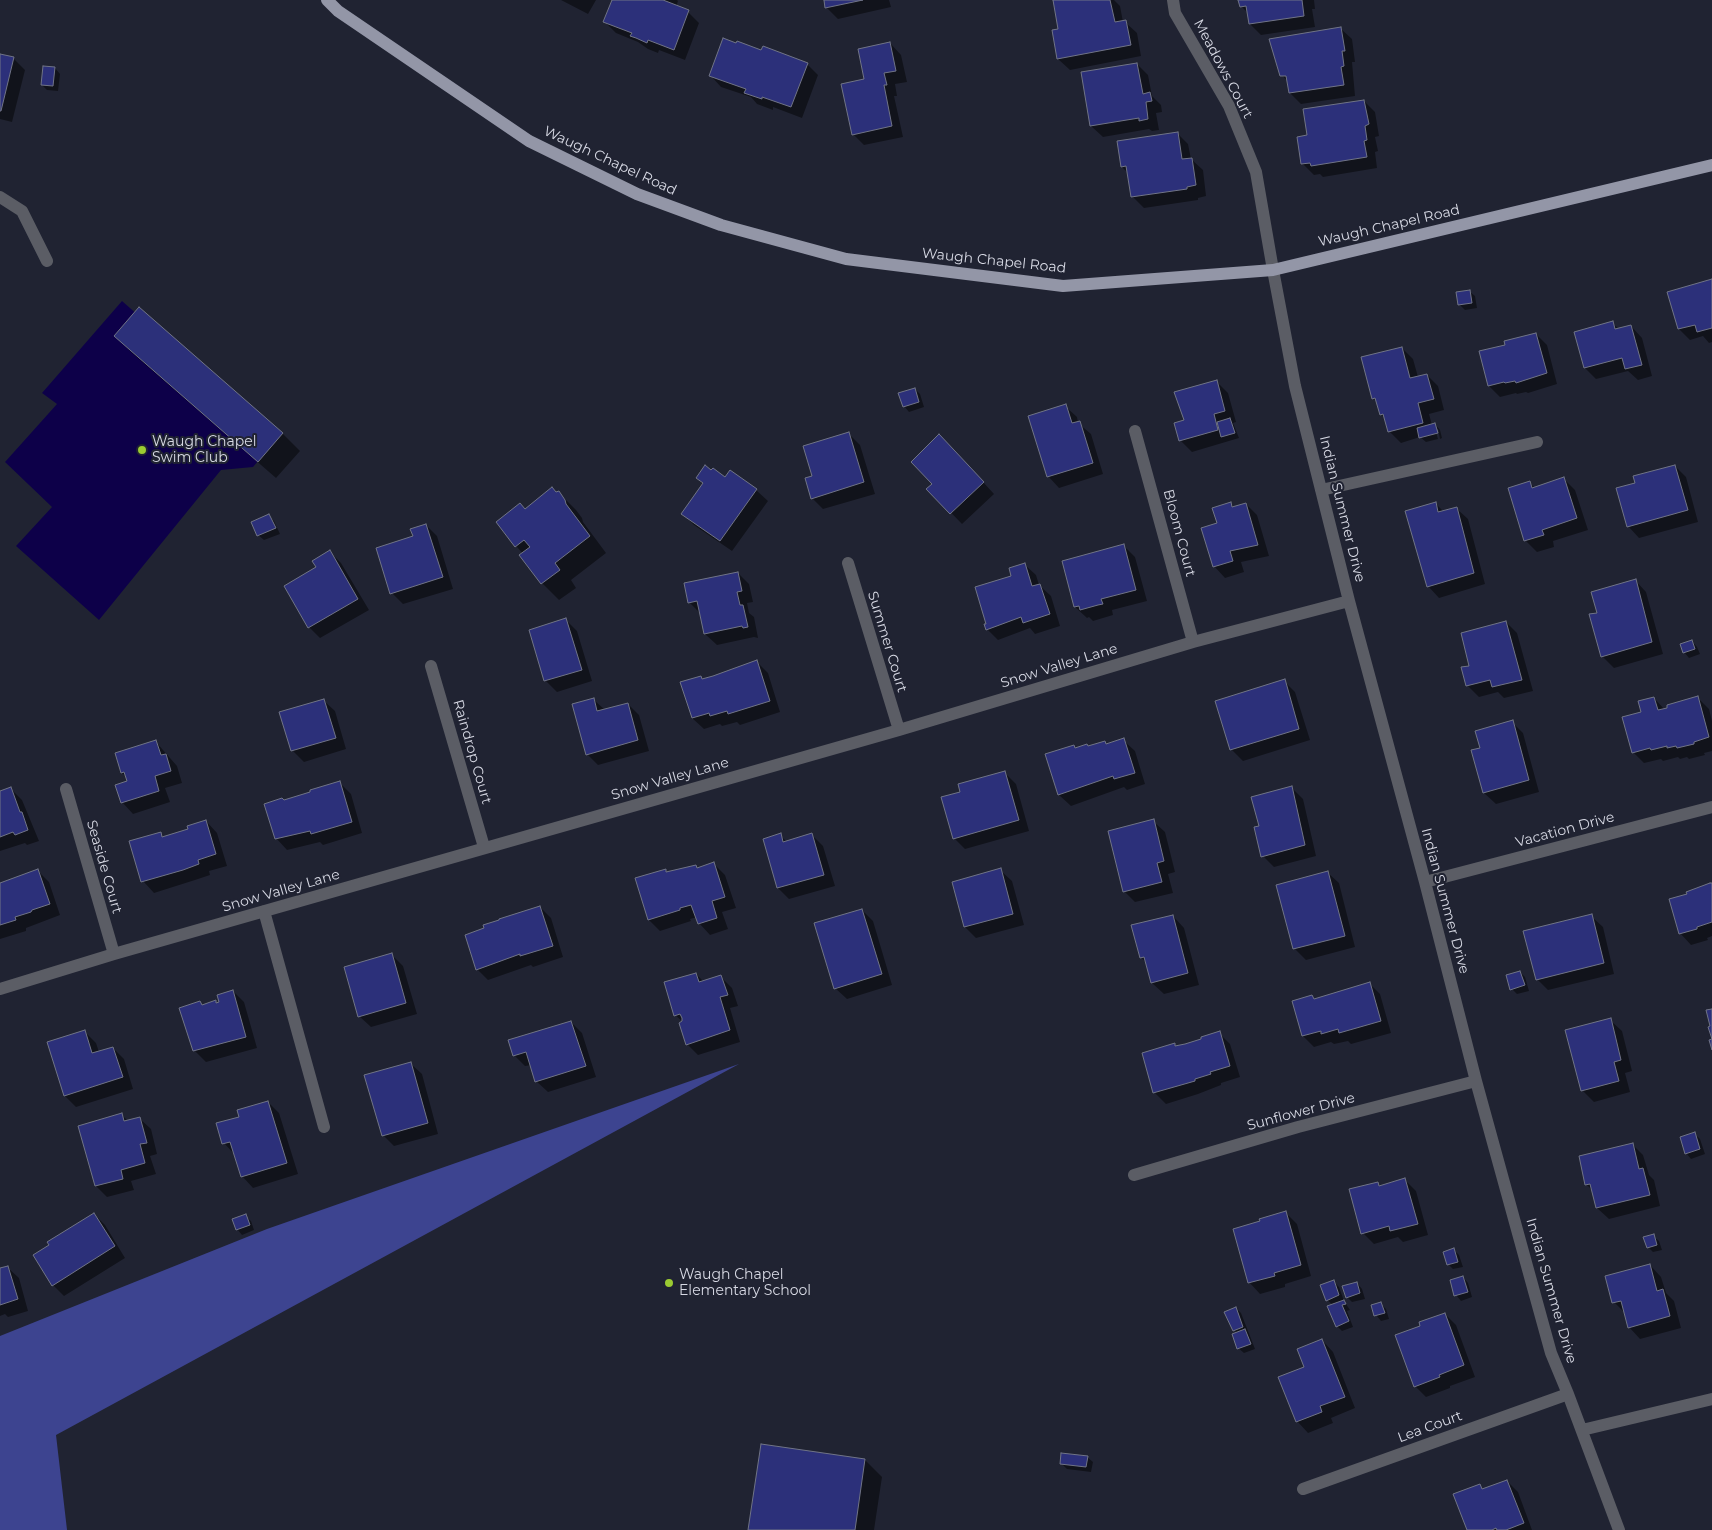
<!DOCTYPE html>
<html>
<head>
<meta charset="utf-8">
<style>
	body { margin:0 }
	canvas { display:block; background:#202332 }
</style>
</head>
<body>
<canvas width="1712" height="1530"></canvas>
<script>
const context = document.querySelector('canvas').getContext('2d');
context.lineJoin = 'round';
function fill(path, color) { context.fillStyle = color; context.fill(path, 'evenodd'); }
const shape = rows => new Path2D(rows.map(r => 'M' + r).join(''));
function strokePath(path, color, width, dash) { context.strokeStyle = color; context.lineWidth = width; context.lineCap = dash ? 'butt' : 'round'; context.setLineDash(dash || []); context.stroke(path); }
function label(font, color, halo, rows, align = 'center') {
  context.font = font + ' Montserrat,sans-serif'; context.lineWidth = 4; context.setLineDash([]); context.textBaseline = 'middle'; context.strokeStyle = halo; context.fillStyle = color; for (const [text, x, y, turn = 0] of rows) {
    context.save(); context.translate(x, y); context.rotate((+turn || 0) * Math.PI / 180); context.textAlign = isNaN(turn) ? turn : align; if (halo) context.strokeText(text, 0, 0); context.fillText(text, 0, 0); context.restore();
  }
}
const forest = shape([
	[739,1064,56,1435,67,1530,0,1530,0,1336,267,1229]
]);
const water = shape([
	[122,301,278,438,253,467,221,470,99,620,16,546,52,507,5,462,57,404,42,393]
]);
const shadow = shape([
	[561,0,596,0,588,14],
	[613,0,677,0,678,1,676,7,688,12,699,23,685,60,659,50,658,53,648,49,638,42,616,33,605,22],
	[825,0,889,0,891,7,838,19,827,8],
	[1057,0,1114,0,1120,6,1123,22,1125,22,1137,33,1141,56,1070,70,1058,59,1060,30],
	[1240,0,1314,0,1315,9,1312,9,1315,27,1261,35,1250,24,1248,13,1241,6],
	[1340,28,1352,39,1355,62,1352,62,1355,96,1301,104,1290,93,1288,82,1282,75],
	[890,43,901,55,907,82,895,84,897,96,894,96,903,137,864,145,853,134,866,80],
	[0,55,14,59,25,70,12,122,0,119],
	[807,64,818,75,802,118,773,107,773,110,757,104,751,97,721,87,710,75],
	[1137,64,1148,75,1152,96,1161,105,1162,112,1156,113,1159,130,1152,131,1149,129,1103,137,1091,126,1083,73],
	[55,68,60,74,58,91,47,90,42,85],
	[1364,101,1375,112,1379,136,1375,137,1378,151,1375,152,1377,168,1323,177,1320,174,1314,175,1303,164,1309,136],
	[1177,133,1188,144,1191,159,1203,170,1206,196,1198,198,1198,200,1144,208,1132,196,1129,174,1122,167],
	[1712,281,1712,342,1709,343,1703,336,1690,340,1679,329],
	[1469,291,1475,296,1477,308,1465,310,1460,305],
	[139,309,283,434,300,451,276,478,132,353,115,336],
	[1612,323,1619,329,1631,326,1642,338,1652,376,1638,380,1628,371,1596,379,1585,368],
	[1536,334,1547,345,1557,384,1528,393,1526,392,1517,394,1516,393,1500,397,1489,386,1506,346],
	[1402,348,1413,359,1418,377,1427,375,1438,386,1444,410,1429,414,1432,425,1435,424,1440,430,1442,438,1440,439,1438,429,1435,429,1438,439,1426,442,1420,437,1401,443,1389,431,1386,420,1381,414,1378,403,1373,398],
	[1217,382,1228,393,1236,422,1233,423,1239,438,1192,452,1180,440,1186,421],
	[915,389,920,394,924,407,909,412,904,406],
	[1065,406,1077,417,1078,423,1091,434,1103,474,1059,488,1048,476],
	[849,434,860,445,875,494,823,509,812,498,813,477],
	[951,447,994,494,962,524,928,489,933,484],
	[1675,466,1686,477,1698,522,1639,538,1628,526,1636,484],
	[697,478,726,478,756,490,768,501,732,551,694,525,683,514,703,484],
	[1564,479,1575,490,1588,530,1553,541,1554,547,1537,552,1526,541,1509,489,1529,482,1535,488],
	[559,493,576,510,582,518,583,522,606,553,571,580,576,588,559,600,542,583,521,556,523,554,497,523],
	[1231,504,1235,508,1246,504,1257,515,1269,556,1241,562,1244,572,1225,578,1214,566,1218,524],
	[1436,504,1444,512,1456,508,1468,519,1485,584,1439,598,1428,586],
	[269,516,274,521,280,534,264,540,258,535],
	[426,525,437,536,453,589,403,604,392,593,414,537],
	[1123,545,1135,557,1147,601,1112,610,1113,615,1093,621,1089,617,1087,618,1075,607],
	[330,552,341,563,369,610,320,638,309,627,318,568],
	[1024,564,1036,575,1039,585,1051,596,1060,626,1035,634,1030,628,998,640,987,629,1013,577],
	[738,573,749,584,753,602,747,603,749,613,754,617,758,638,754,637,717,645,705,634,701,614,690,603],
	[1635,580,1646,592,1663,654,1614,668,1603,657,1591,615,1599,613],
	[566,620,577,631,592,681,557,692,545,680],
	[1506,622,1517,633,1533,691,1504,698,1498,692,1479,697,1467,685],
	[1692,641,1697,647,1700,654,1689,658,1684,652],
	[757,662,768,673,780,712,740,725,737,722,722,726,720,724,704,729,692,718,701,677,704,680],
	[1284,681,1295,692,1310,740,1243,761,1231,749],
	[1654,698,1665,710,1698,698,1709,709,1712,721,1712,751,1704,753,1705,755,1689,759,1687,757,1680,759,1678,757,1663,761,1661,759,1644,763,1633,752,1642,712],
	[593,699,605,710,628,704,639,715,649,751,598,765,587,754],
	[323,700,335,711,346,749,304,762,293,751,281,713],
	[1512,722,1523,733,1539,792,1496,804,1484,793,1473,751,1481,749],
	[1123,740,1135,751,1145,784,1127,790,1124,787,1071,806,1059,795,1046,755,1074,746,1076,748,1089,747,1104,742,1107,745],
	[156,742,177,766,182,783,165,788,170,802,133,814,122,802,128,782,127,777,122,773],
	[1005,773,1016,784,1029,831,965,849,954,838,962,793],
	[340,783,351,794,362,833,323,845,320,842,287,850,276,838,284,802],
	[1291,787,1303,799,1316,856,1274,867,1263,856,1260,827],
	[11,789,22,800,39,841,27,845,25,843,0,851,0,793],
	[206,821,217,833,227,866,209,871,210,875,195,880,154,893,143,881,160,834,164,838,189,830],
	[1153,821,1165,832,1175,872,1168,874,1173,893,1135,902,1124,891],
	[780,835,787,842,812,835,823,846,835,886,789,899,778,888,765,840],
	[714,864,725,875,736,908,722,912,728,929,710,935,699,923,697,917,690,919,691,921,660,931,649,920,665,870,668,873,698,869],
	[1000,870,1012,881,1024,925,976,938,965,927,953,882],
	[38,871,49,882,60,915,26,928,26,931,0,939,0,884],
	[1327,872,1339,883,1355,947,1306,960,1295,949],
	[1712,884,1712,936,1707,938,1708,940,1691,945,1680,933,1688,895],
	[540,907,551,918,563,957,533,967,531,965,488,980,477,969],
	[862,910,873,921,892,985,847,999,835,988],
	[1173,916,1184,928,1199,985,1164,994,1152,983,1147,964,1141,957],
	[1591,916,1603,927,1614,974,1548,990,1537,979],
	[392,955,403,966,417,1014,371,1027,359,1016],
	[1520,972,1525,977,1529,991,1517,994,1512,989],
	[696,974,704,982,721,977,732,988,738,1006,730,1008,740,1042,698,1055,687,1044,683,1022,675,1015],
	[1369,983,1380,994,1391,1033,1351,1044,1348,1041,1334,1044,1331,1042,1314,1047,1303,1036,1312,996,1316,1000],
	[233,991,244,1002,257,1048,206,1062,195,1051,181,1009,200,1003,203,1006,215,1002,217,1004],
	[1610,1020,1622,1031,1632,1071,1625,1073,1630,1092,1594,1102,1582,1090],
	[571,1022,582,1033,596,1077,548,1092,536,1081,532,1065,525,1066,514,1055],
	[85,1032,96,1043,99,1052,113,1048,124,1059,133,1089,76,1107,65,1096],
	[1219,1033,1230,1044,1240,1077,1221,1083,1221,1085,1198,1094,1166,1104,1154,1092,1174,1045,1177,1047,1185,1045],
	[410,1063,422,1074,438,1134,394,1146,383,1135],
	[268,1102,279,1113,298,1174,253,1188,242,1176,235,1155,224,1143],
	[122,1115,128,1121,139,1118,151,1129,157,1154,150,1156,156,1174,131,1181,134,1190,107,1197,96,1186,79,1127],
	[1695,1134,1700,1139,1705,1154,1691,1159,1686,1153],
	[1632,1144,1643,1155,1649,1175,1654,1180,1660,1206,1609,1219,1597,1208,1593,1191,1586,1184],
	[1405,1180,1416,1191,1428,1235,1403,1242,1398,1237,1374,1244,1363,1233,1377,1183,1381,1187],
	[1286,1213,1297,1224,1311,1276,1285,1284,1285,1287,1260,1294,1249,1282],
	[94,1214,105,1225,125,1258,64,1296,53,1285],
	[245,1216,251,1221,254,1230,242,1235,237,1229],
	[1653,1236,1659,1241,1662,1250,1653,1252,1648,1247],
	[1454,1250,1459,1255,1463,1267,1453,1269,1448,1264],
	[1650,1265,1661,1277,1666,1293,1674,1301,1681,1328,1640,1339,1629,1327,1626,1314,1614,1302],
	[7,1267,19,1278,28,1311,8,1317,5,1314,0,1316,0,1269],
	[1463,1277,1468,1283,1472,1297,1461,1301,1456,1295],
	[1333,1281,1339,1287,1344,1301,1350,1310,1347,1311,1353,1327,1342,1331,1337,1326,1333,1305,1327,1300],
	[1357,1283,1362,1289,1365,1299,1352,1302,1347,1297],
	[1381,1304,1386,1309,1389,1319,1381,1321,1376,1315],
	[1236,1308,1241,1313,1255,1349,1244,1353,1238,1348,1237,1333,1234,1330],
	[1445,1314,1456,1325,1475,1377,1450,1386,1450,1388,1426,1397,1415,1386,1422,1326],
	[1322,1340,1333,1352,1355,1408,1331,1418,1333,1423,1308,1433,1297,1421,1306,1368],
	[1087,1457,1093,1462,1091,1472,1067,1469,1062,1464],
	[865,1460,882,1477,874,1530,750,1530],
	[1507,1481,1518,1492,1532,1530,1468,1530,1479,1485,1484,1490]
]);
const building = shape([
	[612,0,663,0,689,10,674,50,648,40,647,43,636,38,630,36,632,33,603,22,612,0],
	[824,0,863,0,825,8,824,0],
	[1053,0,1110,0,1115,22,1126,20,1131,45,1057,59,1052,30,1058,29,1053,0],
	[1238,0,1302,0,1304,16,1249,24,1246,6,1240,7,1238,0],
	[1341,27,1345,51,1342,51,1344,66,1341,67,1344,85,1289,93,1286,76,1280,76,1269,39,1341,27],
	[723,38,736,43,737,41,761,50,763,46,808,63,791,107,762,97,762,99,744,93,746,89,709,76,723,38],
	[890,42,896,71,884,73,887,85,884,85,892,126,852,135,841,84,864,79,858,49,890,42],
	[0,54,14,57,1,111,0,111,0,54],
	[1137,63,1143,94,1150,92,1152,101,1146,102,1148,119,1139,121,1139,118,1090,126,1081,72,1137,63],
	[43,66,55,67,53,86,41,85,43,66],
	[1364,100,1369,124,1365,126,1367,140,1364,141,1367,157,1311,166,1310,163,1301,164,1297,137,1307,135,1303,109,1364,100],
	[1178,132,1182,159,1192,158,1196,185,1187,187,1187,189,1131,197,1126,166,1121,167,1117,141,1178,132],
	[1712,279,1712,328,1697,332,1695,325,1678,329,1667,292,1712,279],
	[1470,290,1472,303,1458,305,1456,292,1470,290],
	[139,307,283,433,258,462,114,336,139,307],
	[1613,321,1615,329,1631,325,1642,365,1625,369,1622,358,1584,368,1574,332,1613,321],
	[1536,333,1547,373,1516,383,1515,381,1505,383,1504,382,1488,386,1479,351,1505,345,1504,341,1536,333],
	[1402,347,1410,378,1427,374,1434,399,1418,403,1423,423,1388,432,1383,414,1380,415,1375,398,1372,399,1361,357,1402,347],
	[1217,380,1225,411,1214,414,1218,430,1179,441,1174,423,1184,420,1174,392,1217,380],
	[915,388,919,402,903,407,898,393,915,388],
	[1066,404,1072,423,1080,421,1093,463,1047,477,1028,416,1066,404],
	[1230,418,1235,433,1221,437,1217,422,1230,418],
	[1435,423,1438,433,1419,438,1417,428,1435,423],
	[849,432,864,482,811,499,805,478,812,476,803,446,849,432],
	[939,434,984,482,950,514,926,489,932,484,911,462,939,434],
	[705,465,711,470,713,468,725,477,730,470,757,489,720,541,681,514,703,483,696,478,705,465],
	[1675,465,1688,510,1627,527,1616,488,1635,483,1633,476,1675,465],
	[1564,477,1577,518,1542,530,1544,535,1524,541,1508,488,1530,481,1532,488,1564,477],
	[552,487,556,492,559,491,565,500,566,504,590,536,555,563,560,570,541,584,519,555,530,547,524,540,515,547,496,522,520,503,525,509,552,487],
	[1231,502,1232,507,1246,503,1258,545,1230,551,1233,561,1213,567,1201,528,1217,523,1212,508,1231,502],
	[1436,502,1438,512,1457,507,1474,573,1427,587,1405,511,1436,502],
	[269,514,276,528,257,536,251,522,269,514],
	[426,524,443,577,390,594,376,548,413,536,410,529,426,524],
	[1124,544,1136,590,1101,599,1103,604,1098,605,1080,610,1079,606,1074,607,1062,561,1124,544],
	[330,550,358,599,308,628,284,586,316,567,312,561,330,550],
	[1025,563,1032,586,1040,584,1050,614,1023,623,1021,617,986,630,984,624,986,624,975,587,1011,576,1009,568,1025,563],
	[738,572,742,591,737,592,740,605,743,605,748,627,743,628,742,626,704,634,697,601,688,603,684,583,738,572],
	[1636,579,1652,642,1601,657,1589,614,1597,613,1591,592,1636,579],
	[566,618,582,670,544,681,529,630,566,618],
	[1506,621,1522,680,1492,687,1490,680,1466,686,1461,667,1469,666,1461,633,1506,621],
	[1692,640,1695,649,1683,653,1680,644,1692,640],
	[757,660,770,701,728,714,727,711,710,716,709,713,706,714,692,718,680,682,701,676,702,679,713,676,757,660],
	[1285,679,1299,729,1230,750,1215,701,1285,679],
	[1698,696,1709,737,1694,742,1694,744,1677,748,1676,746,1667,748,1667,746,1651,750,1650,748,1632,753,1622,717,1641,712,1638,701,1654,697,1658,710,1667,708,1667,705,1698,696],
	[594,698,597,711,628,703,638,740,586,755,572,704,594,698],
	[324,699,336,738,291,751,279,712,324,699],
	[1513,720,1529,780,1483,793,1471,750,1480,748,1475,731,1513,720],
	[1124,738,1135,773,1114,779,1113,776,1058,795,1045,754,1074,745,1075,748,1087,744,1088,746,1105,741,1106,744,1124,738],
	[156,740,161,755,166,754,171,771,155,776,159,791,121,803,115,785,127,781,124,772,121,773,115,753,156,740],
	[1005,771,1019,820,953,839,941,797,960,792,958,784,1005,771],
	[340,781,352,822,311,834,310,831,275,839,264,804,282,798,284,800,310,792,310,790,340,781],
	[1292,786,1305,845,1261,857,1254,827,1259,826,1251,797,1292,786],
	[11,787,20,812,22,812,28,830,15,835,13,832,0,837,0,791,11,787],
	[1154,819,1164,861,1157,863,1162,882,1123,892,1108,831,1154,819],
	[206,820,216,854,198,860,199,864,183,870,141,882,129,841,161,832,162,837,188,829,187,826,206,820],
	[781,833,783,842,812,833,824,875,777,888,763,839,781,833],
	[714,862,725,897,712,901,717,918,698,924,691,905,680,908,680,910,648,920,635,878,666,869,666,872,696,865,697,868,714,862],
	[1001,868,1013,914,964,927,952,882,1001,868],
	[38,869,50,904,32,910,31,912,15,917,16,920,0,925,0,883,38,869],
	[1328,871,1345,936,1293,949,1276,885,1328,871],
	[1710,883,1712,883,1712,922,1697,927,1697,929,1679,934,1669,899,1687,894,1686,892,1710,883],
	[540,906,553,946,520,956,520,954,476,970,465,935,484,928,483,925,499,920,499,919,540,906],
	[862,909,882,974,834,989,814,923,862,909],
	[1592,914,1604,963,1536,980,1523,931,1592,914],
	[1173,915,1188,973,1151,983,1144,957,1140,958,1131,925,1173,915],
	[392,953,406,1003,358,1017,344,967,392,953],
	[1520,971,1525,985,1510,990,1506,975,1520,971],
	[696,973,699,982,721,975,728,995,720,997,730,1030,686,1045,679,1023,682,1021,682,1018,680,1014,674,1016,664,982,696,973],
	[1370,982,1381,1021,1339,1033,1338,1029,1321,1034,1321,1031,1302,1036,1292,1001,1312,995,1314,999,1370,982],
	[233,990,246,1037,193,1051,179,1008,200,1001,202,1005,216,1000,216,1003,219,1002,217,995,233,990],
	[1712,1009,1712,1050,1709,1040,1712,1039,1708,1027,1710,1026,1706,1010,1712,1009],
	[1611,1018,1621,1060,1614,1062,1619,1081,1581,1091,1565,1030,1611,1018],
	[571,1021,586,1066,535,1082,526,1052,513,1056,508,1040,571,1021],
	[85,1030,92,1053,113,1047,123,1077,64,1096,47,1042,85,1030],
	[1220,1031,1230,1066,1210,1072,1211,1074,1195,1079,1195,1081,1153,1093,1142,1053,1175,1043,1175,1046,1185,1044,1201,1039,1201,1037,1220,1031],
	[411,1062,428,1123,382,1136,364,1075,411,1062],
	[268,1101,287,1163,241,1177,230,1142,222,1144,216,1123,239,1117,237,1110,268,1101],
	[122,1113,124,1121,140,1117,147,1143,140,1144,145,1163,121,1170,123,1179,95,1186,78,1126,122,1113],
	[1695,1132,1700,1149,1685,1154,1680,1137,1695,1132],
	[1633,1143,1639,1169,1643,1168,1650,1195,1596,1208,1590,1184,1585,1185,1579,1156,1633,1143],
	[1405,1178,1418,1224,1390,1231,1389,1226,1361,1234,1349,1189,1378,1182,1379,1186,1405,1178],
	[1286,1211,1301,1265,1274,1273,1275,1276,1248,1283,1233,1229,1260,1221,1259,1219,1286,1211],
	[94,1213,115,1246,52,1286,33,1255,49,1245,47,1242,94,1213],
	[246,1214,250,1225,236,1230,232,1219,246,1214],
	[1654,1234,1657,1245,1647,1248,1643,1237,1654,1234],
	[1454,1248,1458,1262,1447,1265,1443,1252,1454,1248],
	[1650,1264,1657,1291,1663,1289,1670,1316,1628,1328,1621,1301,1612,1303,1605,1276,1650,1264],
	[8,1266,18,1299,0,1305,0,1268,8,1266],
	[1463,1276,1468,1292,1454,1296,1450,1280,1463,1276],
	[1334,1280,1339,1295,1326,1301,1320,1285,1334,1280],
	[1357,1282,1360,1293,1346,1298,1342,1286,1357,1282],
	[1344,1300,1346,1304,1342,1305,1349,1321,1336,1327,1327,1306,1344,1300],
	[1381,1302,1385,1313,1374,1316,1371,1305,1381,1302],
	[1236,1307,1243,1327,1233,1331,1224,1312,1236,1307],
	[1445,1313,1464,1365,1439,1375,1440,1377,1414,1387,1395,1335,1420,1326,1419,1322,1445,1313],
	[1245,1329,1251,1344,1237,1349,1232,1334,1245,1329],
	[1322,1339,1345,1397,1320,1406,1322,1412,1296,1422,1278,1377,1304,1367,1297,1349,1322,1339],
	[761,1444,865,1459,855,1530,748,1530,761,1444],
	[1061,1453,1088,1456,1086,1467,1060,1464,1061,1453],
	[1507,1480,1524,1523,1506,1530,1497,1530,1496,1528,1492,1530,1467,1530,1453,1494,1480,1484,1482,1489,1507,1480]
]);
const minor = shape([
	[1173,0,1175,13,1229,106,1256,172,1273,270,1295,386,1349,601,1425,882,1476,1081,1551,1353,1568,1394,1619,1530],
	[0,197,22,211,47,261],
	[1135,431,1193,642],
	[1321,490,1537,442],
	[848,563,899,730],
	[431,666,484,847],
	[66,789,114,954],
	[1425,882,1712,807],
	[264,911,324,1127],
	[0,989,114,954,899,730,1193,642,1349,601],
	[1134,1175,1298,1127,1476,1081],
	[1582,1430,1712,1399],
	[1303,1489,1568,1394]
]);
const major = shape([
	[327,0,338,11,529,141,637,194,721,225,846,259,1063,286,1273,270,1712,165]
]);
const markers = [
	[142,450,5,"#9bcb32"],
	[669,1283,5,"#9bcb32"]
];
const streetNames = [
	["Meadows Court",1223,69,62],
	["Waugh Chapel Road",610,161,25],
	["Waugh Chapel Road",1389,226,-13],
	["Waugh Chapel Road",994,261,6],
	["Indian Summer Drive",1342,509,76],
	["Bloom Court",1179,533,75],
	["Summer Court",887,642,73],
	["Snow Valley Lane",1059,666,-17],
	["Raindrop Court",472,752,74],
	["Snow Valley Lane",670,779,-16],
	["Vacation Drive",1565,830,-15],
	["Seaside Court",104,867,74],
	["Snow Valley Lane",281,891,-16],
	["Indian Summer Drive",1445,901,75],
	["Sunflower Drive",1301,1112,-15],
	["Indian Summer Drive",1551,1291,74],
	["Lea Court",1430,1427,-20]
];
const poiNames = [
	["Waugh Chapel",152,442],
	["Swim Club",152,458],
	["Waugh Chapel",679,1275],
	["Elementary School",679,1291]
];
fill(forest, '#3d4490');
fill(water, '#0d0049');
fill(shadow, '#0007');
fill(building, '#2c307a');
strokePath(building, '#707486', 1);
strokePath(minor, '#5b5d65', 12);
strokePath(major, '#9396a7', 12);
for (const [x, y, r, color] of markers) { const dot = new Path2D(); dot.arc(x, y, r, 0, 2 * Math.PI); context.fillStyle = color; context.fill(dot); strokePath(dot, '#202332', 2); }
label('14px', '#d7d9e4', '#202332', streetNames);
label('14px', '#d7d9e4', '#202332', poiNames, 'left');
</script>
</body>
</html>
